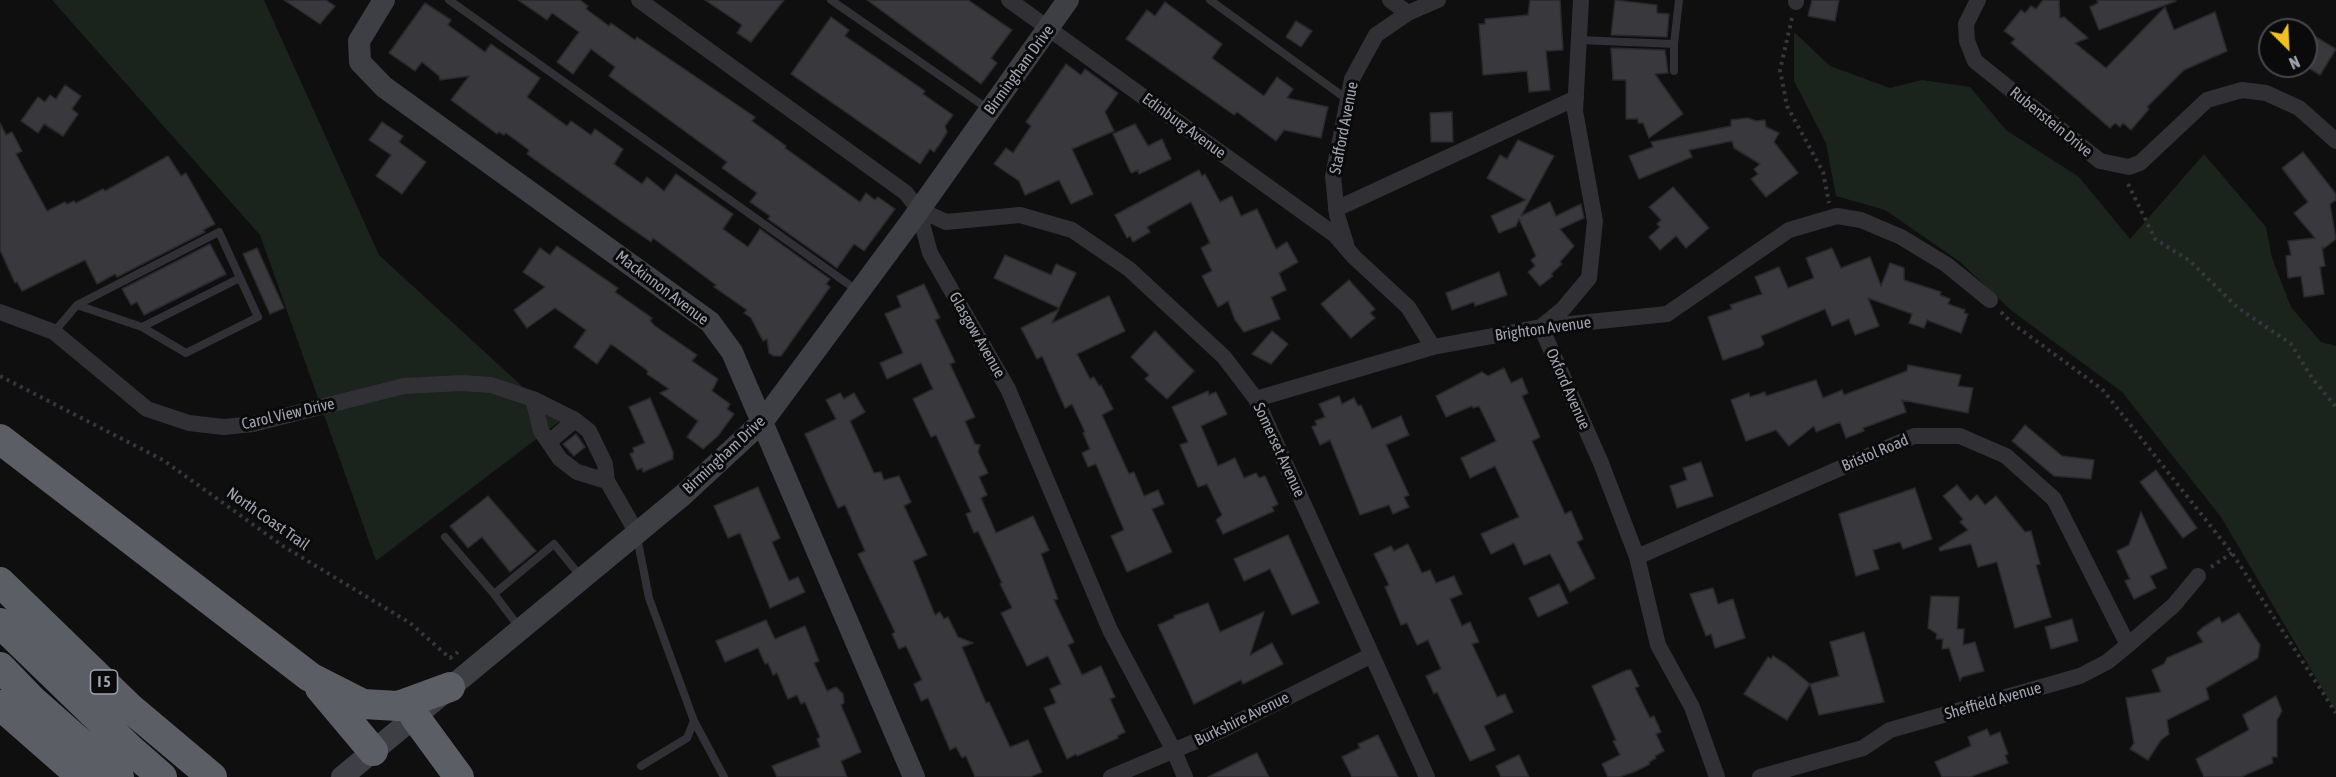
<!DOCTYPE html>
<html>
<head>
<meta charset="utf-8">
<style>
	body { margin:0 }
	#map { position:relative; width:2336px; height:777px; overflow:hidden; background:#0f0f10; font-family:"Asap Condensed",sans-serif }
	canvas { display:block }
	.north { position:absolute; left:2258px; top:18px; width:60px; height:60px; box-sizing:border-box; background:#0a0a0b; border:2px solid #46484d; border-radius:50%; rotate:156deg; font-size:16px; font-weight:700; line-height:24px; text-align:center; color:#a0a4b1 }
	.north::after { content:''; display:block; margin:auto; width:21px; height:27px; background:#f2bf25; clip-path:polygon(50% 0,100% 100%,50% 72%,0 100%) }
</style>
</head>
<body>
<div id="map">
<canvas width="2336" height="777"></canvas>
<div class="north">N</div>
</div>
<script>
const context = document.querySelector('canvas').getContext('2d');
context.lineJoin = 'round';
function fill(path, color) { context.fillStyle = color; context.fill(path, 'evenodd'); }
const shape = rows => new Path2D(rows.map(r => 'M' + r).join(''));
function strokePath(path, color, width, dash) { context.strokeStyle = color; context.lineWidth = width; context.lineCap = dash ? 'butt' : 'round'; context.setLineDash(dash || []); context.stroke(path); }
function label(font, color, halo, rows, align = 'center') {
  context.font = font + ' "Asap Condensed",sans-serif'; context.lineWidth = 6; context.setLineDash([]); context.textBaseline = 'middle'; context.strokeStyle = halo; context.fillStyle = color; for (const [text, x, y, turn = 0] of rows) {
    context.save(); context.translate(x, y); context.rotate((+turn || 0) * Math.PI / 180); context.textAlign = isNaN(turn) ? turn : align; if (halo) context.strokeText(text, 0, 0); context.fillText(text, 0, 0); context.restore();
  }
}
const green = shape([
	[52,0,264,0,379,255,560,421,376,561,260,235],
	[1794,32,1830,66,1890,88,1922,80,1970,87,2006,130,2079,177,2130,239,2204,154,2266,227,2272,258,2291,307,2321,342,2336,346,2336,712,2221,517,2122,392,2012,311,1959,261,1885,210,1836,196,1826,143,1794,81]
]);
const building = shape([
	[284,0,326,0,335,6,320,24,284,0],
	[518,0,580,0,588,6,586,9,609,26,611,23,635,40,637,37,755,117,752,121,786,146,785,148,860,202,866,193,875,200,878,197,895,209,864,251,854,244,837,268,768,219,770,216,750,202,757,193,722,168,727,162,609,76,615,67,591,49,573,74,557,62,579,32,552,13,547,20,518,0],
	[705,0,784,0,751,42,737,33,742,25,705,0],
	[867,0,968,0,1012,30,991,58,997,63,981,84,867,0],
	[1530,0,1560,0,1563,50,1546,51,1550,90,1529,92,1527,71,1483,75,1479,24,1485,24,1485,19,1528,15,1530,0],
	[1615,0,1657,5,1657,13,1669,14,1667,37,1611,35,1615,0],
	[1812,0,1839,0,1835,21,1808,16,1812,0],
	[2043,0,2059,0,2060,18,2064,17,2088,38,2075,43,2106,68,2165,7,2174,30,2215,12,2227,51,2184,70,2147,107,2149,109,2131,130,2123,123,2120,127,2115,123,2110,128,2011,43,2015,39,2004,31,2021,10,2025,13,2031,6,2036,9,2043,0],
	[2097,0,2176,0,2176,1,2099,30,2090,7,2098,3,2097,0],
	[1165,2,1222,44,1212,58,1264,96,1277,77,1293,89,1287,98,1328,107,1321,138,1284,130,1276,141,1237,112,1234,115,1126,39,1147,10,1155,16,1165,2],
	[425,3,451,20,448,25,485,52,491,44,540,78,527,97,567,126,571,121,591,135,595,129,623,149,614,164,642,184,647,177,664,191,676,174,733,214,723,229,748,247,760,229,830,279,826,284,830,287,781,356,774,356,769,353,767,339,763,341,751,318,744,313,747,310,714,287,716,285,653,238,651,242,622,222,527,154,529,150,506,133,504,135,499,132,497,134,451,100,469,76,440,80,439,76,422,62,415,71,389,53,425,3],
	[831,17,849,30,845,36,925,91,923,94,953,115,945,126,947,132,941,142,934,152,930,149,920,164,791,74,831,17],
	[1296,21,1312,31,1301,47,1286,37,1296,21],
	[2306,31,2336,49,2320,75,2306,66,2306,31],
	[1611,48,1665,50,1668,73,1655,74,1683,114,1649,138,1643,123,1638,123,1638,119,1626,119,1626,80,1613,80,1611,48],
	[1066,64,1081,75,1085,69,1118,93,1105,112,1114,131,1072,149,1093,194,1071,204,1059,180,1025,195,1019,181,994,164,1006,148,1013,153,1031,126,1026,122,1066,64],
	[65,85,81,96,72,109,78,114,63,136,44,124,38,133,21,121,38,97,45,102,50,95,56,99,65,85],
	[1452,112,1453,142,1431,142,1430,113,1452,112],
	[1748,118,1756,121,1765,120,1766,127,1779,133,1774,142,1798,173,1766,197,1751,179,1758,174,1754,169,1760,164,1734,148,1732,141,1689,150,1692,157,1639,179,1629,156,1653,147,1651,142,1731,126,1731,120,1748,118],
	[382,122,403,136,399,142,426,162,402,194,376,176,391,155,369,140,382,122],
	[0,123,6,135,12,132,22,151,16,154,47,211,65,202,67,204,74,201,76,203,103,189,105,191,168,156,181,176,186,173,215,224,203,230,205,232,117,277,115,274,97,284,85,260,22,291,17,282,15,283,0,250,0,123],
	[1135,124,1148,146,1162,139,1171,159,1139,174,1138,170,1131,173,1113,134,1135,124],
	[1518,140,1554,156,1521,216,1550,202,1556,216,1581,204,1584,218,1560,229,1574,246,1560,262,1562,264,1551,274,1553,276,1540,286,1528,272,1535,266,1531,260,1536,256,1519,219,1516,226,1499,233,1491,216,1526,200,1487,178,1500,155,1507,159,1518,140],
	[2303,152,2336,194,2336,200,2330,204,2336,239,2323,249,2322,247,2325,266,2320,267,2324,294,2304,297,2301,276,2288,278,2286,256,2291,255,2288,241,2315,238,2294,213,2308,202,2282,168,2303,152],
	[1199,170,1202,176,1205,174,1220,202,1232,196,1241,216,1257,209,1276,249,1287,242,1298,262,1279,273,1286,290,1271,297,1280,319,1244,332,1235,320,1228,301,1218,307,1202,276,1212,271,1201,248,1210,243,1191,202,1147,227,1150,232,1133,242,1130,236,1127,238,1115,215,1199,170],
	[1673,187,1709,228,1686,248,1676,236,1660,250,1649,237,1660,227,1657,224,1661,220,1649,207,1673,187],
	[210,244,226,274,144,315,137,302,131,305,122,289,210,244],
	[557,246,618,288,615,292,652,318,650,321,655,326,697,355,692,361,718,379,712,391,730,404,727,409,734,414,718,436,703,449,687,437,698,421,660,393,669,389,647,374,648,371,611,344,597,364,574,347,586,330,555,308,527,328,514,310,545,287,523,272,540,248,550,255,557,246],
	[257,248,284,308,270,314,243,254,257,248],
	[1832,248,1841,268,1870,257,1881,286,1890,263,1904,268,1904,280,1941,292,1940,295,1950,299,1948,304,1965,310,1964,313,1968,314,1961,333,1927,320,1924,328,1909,323,1912,314,1868,298,1879,326,1855,335,1849,319,1832,326,1825,309,1761,336,1764,344,1761,347,1723,360,1708,317,1732,309,1730,305,1762,294,1755,277,1779,267,1788,288,1814,278,1806,258,1832,248],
	[1005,255,1051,275,1056,264,1076,273,1059,308,994,278,1005,255],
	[1499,272,1507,295,1475,306,1474,302,1452,310,1446,293,1499,272],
	[1349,280,1375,309,1370,313,1375,318,1351,338,1321,304,1349,280],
	[924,284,940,318,935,320,955,362,950,364,975,417,965,421,975,444,980,445,978,452,988,473,979,477,987,495,981,498,996,533,1033,516,1049,550,1041,554,1058,599,1054,600,1074,642,1068,645,1082,675,1101,666,1115,697,1110,699,1125,732,1117,736,1118,738,1077,756,1076,754,1067,759,1044,708,1056,703,1050,689,1061,684,1048,656,1027,666,1001,613,1012,608,1000,584,1002,583,978,531,974,533,966,514,971,512,936,435,931,437,913,399,933,389,921,363,887,379,880,363,903,353,885,314,901,307,897,296,924,284],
	[1109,296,1125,331,1077,354,1090,379,1094,377,1099,386,1101,385,1113,409,1102,415,1129,474,1134,472,1144,496,1158,490,1164,504,1152,509,1172,552,1127,572,1111,536,1124,530,1096,464,1088,467,1082,453,1090,449,1083,433,1085,432,1072,404,1065,408,1042,356,1037,359,1021,328,1059,309,1052,323,1109,296],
	[1155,331,1194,371,1167,399,1145,379,1149,375,1131,357,1155,331],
	[1272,331,1288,344,1271,364,1252,354,1272,331],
	[1908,365,1961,375,1958,386,1973,388,1968,413,1902,400,1906,412,1863,428,1864,431,1846,438,1840,422,1816,432,1814,426,1789,446,1776,430,1746,441,1731,400,1749,393,1750,397,1765,392,1766,396,1816,380,1823,398,1842,390,1844,395,1907,371,1908,365],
	[1504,368,1511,383,1522,378,1528,393,1522,396,1540,437,1532,441,1565,514,1571,511,1583,539,1577,542,1595,578,1570,592,1550,554,1524,565,1514,543,1491,554,1481,534,1519,517,1495,466,1470,478,1461,458,1496,441,1479,406,1473,408,1472,406,1446,417,1436,396,1482,372,1488,376,1504,368],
	[1208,391,1209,395,1216,392,1227,414,1201,426,1218,466,1235,458,1244,478,1256,473,1259,478,1265,476,1278,504,1272,507,1274,511,1223,534,1216,520,1222,515,1207,484,1198,487,1180,445,1188,442,1172,407,1208,391],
	[840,393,844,399,854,393,865,412,850,421,874,473,881,472,884,480,899,476,911,502,904,506,927,555,913,561,935,615,940,612,944,619,948,617,958,637,973,643,962,647,986,703,989,702,1010,747,1028,740,1042,772,1030,777,975,777,966,756,962,758,956,747,950,750,928,698,921,701,914,684,922,680,906,646,899,649,892,634,895,632,858,554,865,551,845,505,838,508,805,434,836,419,826,400,840,393],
	[1339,396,1342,404,1354,398,1358,406,1361,405,1372,429,1401,416,1409,435,1386,445,1409,495,1404,497,1409,507,1393,514,1389,505,1360,515,1330,440,1320,445,1312,427,1317,425,1315,421,1325,417,1319,404,1339,396],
	[650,398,673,452,673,459,643,472,642,468,637,470,630,454,634,452,633,448,645,443,629,407,650,398],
	[2025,425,2062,456,2094,460,2091,479,2054,476,2012,441,2025,425],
	[576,434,585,447,574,456,563,444,576,434],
	[1701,462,1713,496,1677,508,1670,486,1687,480,1683,468,1701,462],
	[2156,470,2197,528,2183,538,2140,482,2156,470],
	[1957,485,1970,501,1977,495,1985,505,1996,496,2025,532,2031,531,2040,564,2036,565,2051,617,2015,628,1997,562,1978,567,1971,544,1940,551,1939,548,1968,530,1960,522,1963,519,1943,496,1957,485],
	[758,487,780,538,772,542,789,581,798,577,805,592,770,608,740,533,728,538,714,506,758,487],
	[1915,488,1932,539,1903,549,1900,542,1873,550,1879,569,1856,576,1839,514,1915,488],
	[488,496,536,551,510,572,482,537,468,548,450,526,488,496],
	[2141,512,2167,568,2150,576,2156,588,2134,599,2125,581,2130,579,2117,551,2129,545,2141,512],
	[1288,535,1319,603,1292,615,1270,569,1244,581,1234,559,1288,535],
	[1408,544,1422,573,1430,570,1436,583,1454,576,1462,594,1450,599,1462,626,1470,622,1479,642,1472,644,1497,697,1505,694,1513,712,1484,726,1495,750,1470,761,1437,692,1434,694,1426,676,1441,669,1428,640,1417,645,1407,623,1401,625,1385,587,1389,585,1374,554,1391,546,1394,551,1408,544],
	[1559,584,1568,603,1538,617,1529,598,1559,584],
	[1713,588,1718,604,1733,599,1745,638,1715,648,1711,634,1706,636,1690,594,1713,588],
	[1931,596,1959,597,1957,629,1964,629,1963,645,1975,642,1984,671,1962,677,1960,681,1949,648,1942,649,1943,639,1936,639,1937,634,1928,628,1931,596],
	[1208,603,1220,632,1264,612,1250,655,1272,643,1283,664,1243,684,1241,680,1194,704,1158,625,1174,618,1174,616,1208,603],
	[2239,613,2260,645,2258,658,2206,688,2209,699,2167,720,2169,734,2161,740,2148,760,2130,749,2134,743,2126,698,2161,692,2152,670,2164,664,2167,658,2203,642,2197,633,2202,628,2219,617,2222,623,2239,613],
	[2072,619,2078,641,2051,649,2045,627,2072,619],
	[766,620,775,639,805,626,819,661,814,663,827,691,836,687,843,694,844,703,841,705,861,752,841,761,847,777,777,777,772,766,820,747,817,739,820,737,805,702,801,704,797,695,788,699,777,673,773,675,768,663,765,664,758,648,725,662,716,641,766,620],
	[1864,632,1884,702,1819,715,1810,684,1787,720,1744,694,1768,657,1771,659,1773,656,1787,665,1810,684,1839,676,1830,642,1864,632],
	[1627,670,1631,670,1639,686,1635,688,1650,718,1654,716,1661,732,1656,734,1664,751,1655,756,1656,758,1649,762,1650,764,1634,772,1619,777,1608,777,1602,764,1620,755,1613,741,1616,740,1592,686,1627,670],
	[2276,696,2282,711,2277,720,2277,757,2272,757,2273,763,2241,777,2204,777,2196,759,2249,730,2243,715,2276,696],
	[1987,729,1990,736,2000,732,2008,754,2005,755,2008,763,1970,777,1942,777,1935,762,1971,746,1968,737,1987,729],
	[1378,735,1398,777,1352,777,1342,757,1360,748,1358,744,1378,735],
	[1257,753,1269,777,1208,777,1248,757,1257,753],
	[1519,755,1529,777,1501,777,1496,766,1519,755]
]);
const path = shape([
	[1792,18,1780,70,1787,106,1823,172,1829,203],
	[2128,184,2155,239,2190,261,2237,307,2291,344,2312,378,2336,407],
	[2001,312,2013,324,2102,389,2232,553,2336,713],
	[0,376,163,460,283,546,410,623,450,658,458,652],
	[2211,567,2232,553]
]);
const lane = shape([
	[449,0,858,291],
	[831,0,988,109],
	[1210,0,1348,100],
	[1579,40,1674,44,1674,71],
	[1674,44,1679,0],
	[142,327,240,278],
	[54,332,77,305,142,327,186,353,258,317,219,232,77,305],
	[445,537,494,594],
	[637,537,649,598,694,721,724,777],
	[519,627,494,594,554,544,582,578],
	[641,766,687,738,694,721]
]);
const street = shape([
	[639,0,906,193,918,209,930,253,1008,389,1110,630,1174,751,1185,777],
	[1009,0,1335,235,1354,257,1408,307,1433,347],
	[1390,0,1408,13],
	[1581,0,1575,111,1595,221,1589,278,1563,309,1541,327,1601,463,1637,557,1658,645,1692,707,1717,777],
	[1978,0,1966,24,1967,41,1975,61,2100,161,2129,167,2140,163,2207,100,2242,90,2266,93,2299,108,2336,141],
	[1796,2,1796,0],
	[918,209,946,222,1020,215,1072,230,1129,269,1224,357,1256,399,1427,777],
	[1336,209,1576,98],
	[1346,244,1337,215,1333,176,1352,79,1376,35,1408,13,1438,0],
	[0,312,54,332,147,409,189,423,224,427,253,424,404,386,462,383,491,385,533,399,575,420,589,431,605,464,607,481,637,533],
	[533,399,541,431,560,459,577,472,607,481],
	[1256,399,1433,347,1541,327,1667,314,1789,230,1837,216,1861,220,1901,237,1947,265,1990,300],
	[549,442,575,420],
	[1637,557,1914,436,1960,436,2006,456,2054,499,2128,645],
	[1111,777,1220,731,1370,656],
	[1760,777,1863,748,1890,730,2080,676,2107,662,2128,645,2174,605,2198,576]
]);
const secondary = shape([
	[384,0,359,41,360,62,384,87,710,322,732,352,914,777],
	[342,777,683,495,763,421,912,220,1068,0]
]);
const highway = shape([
	[0,439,310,677,363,704,398,706,450,687],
	[0,582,130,708,212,777],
	[0,623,130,749,162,777],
	[0,667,32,700,119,777],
	[320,688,373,751],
	[0,705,82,777],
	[415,717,459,777]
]);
const shields = [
	[104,682,27]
];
const shieldNames = [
	["I 5",104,682]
];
const streetNames = [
	["Birmingham Drive",1019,70,-54],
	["Rubenstein Drive",2051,122,39],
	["Edinburg Avenue",1184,126,36],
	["Stafford Avenue",1344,128,-79],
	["Mackinnon Avenue",662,288,37],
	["Brighton Avenue",1543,329,-8],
	["Glasgow Avenue",977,335,60],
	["Oxford Avenue",1568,389,66],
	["Carol View Drive",288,414,-13],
	["Somerset Avenue",1279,450,65],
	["Bristol Road",1875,453,-23],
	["Birmingham Drive",724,455,-43],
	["North Coast Trail",268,519,35],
	["Sheffield Avenue",1993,701,-16],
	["Burkshire Avenue",1242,719,-26]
];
fill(green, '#1b231d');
fill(building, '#39393d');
strokePath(building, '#29292c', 1.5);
strokePath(path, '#36373c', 4, [3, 4.5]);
strokePath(lane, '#303035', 8);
strokePath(street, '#303035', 16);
strokePath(secondary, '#3e3f45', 22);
strokePath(highway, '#5c5e66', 30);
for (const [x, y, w] of shields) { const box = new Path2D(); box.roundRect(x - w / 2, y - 12, w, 24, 4.5); context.fillStyle = '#0a0a0b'; context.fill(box); strokePath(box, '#a0a4b1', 1.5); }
label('bold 15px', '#a0a4b1', null, shieldNames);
label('16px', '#a0a4b1', '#0a0a0b', streetNames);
</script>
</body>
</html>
